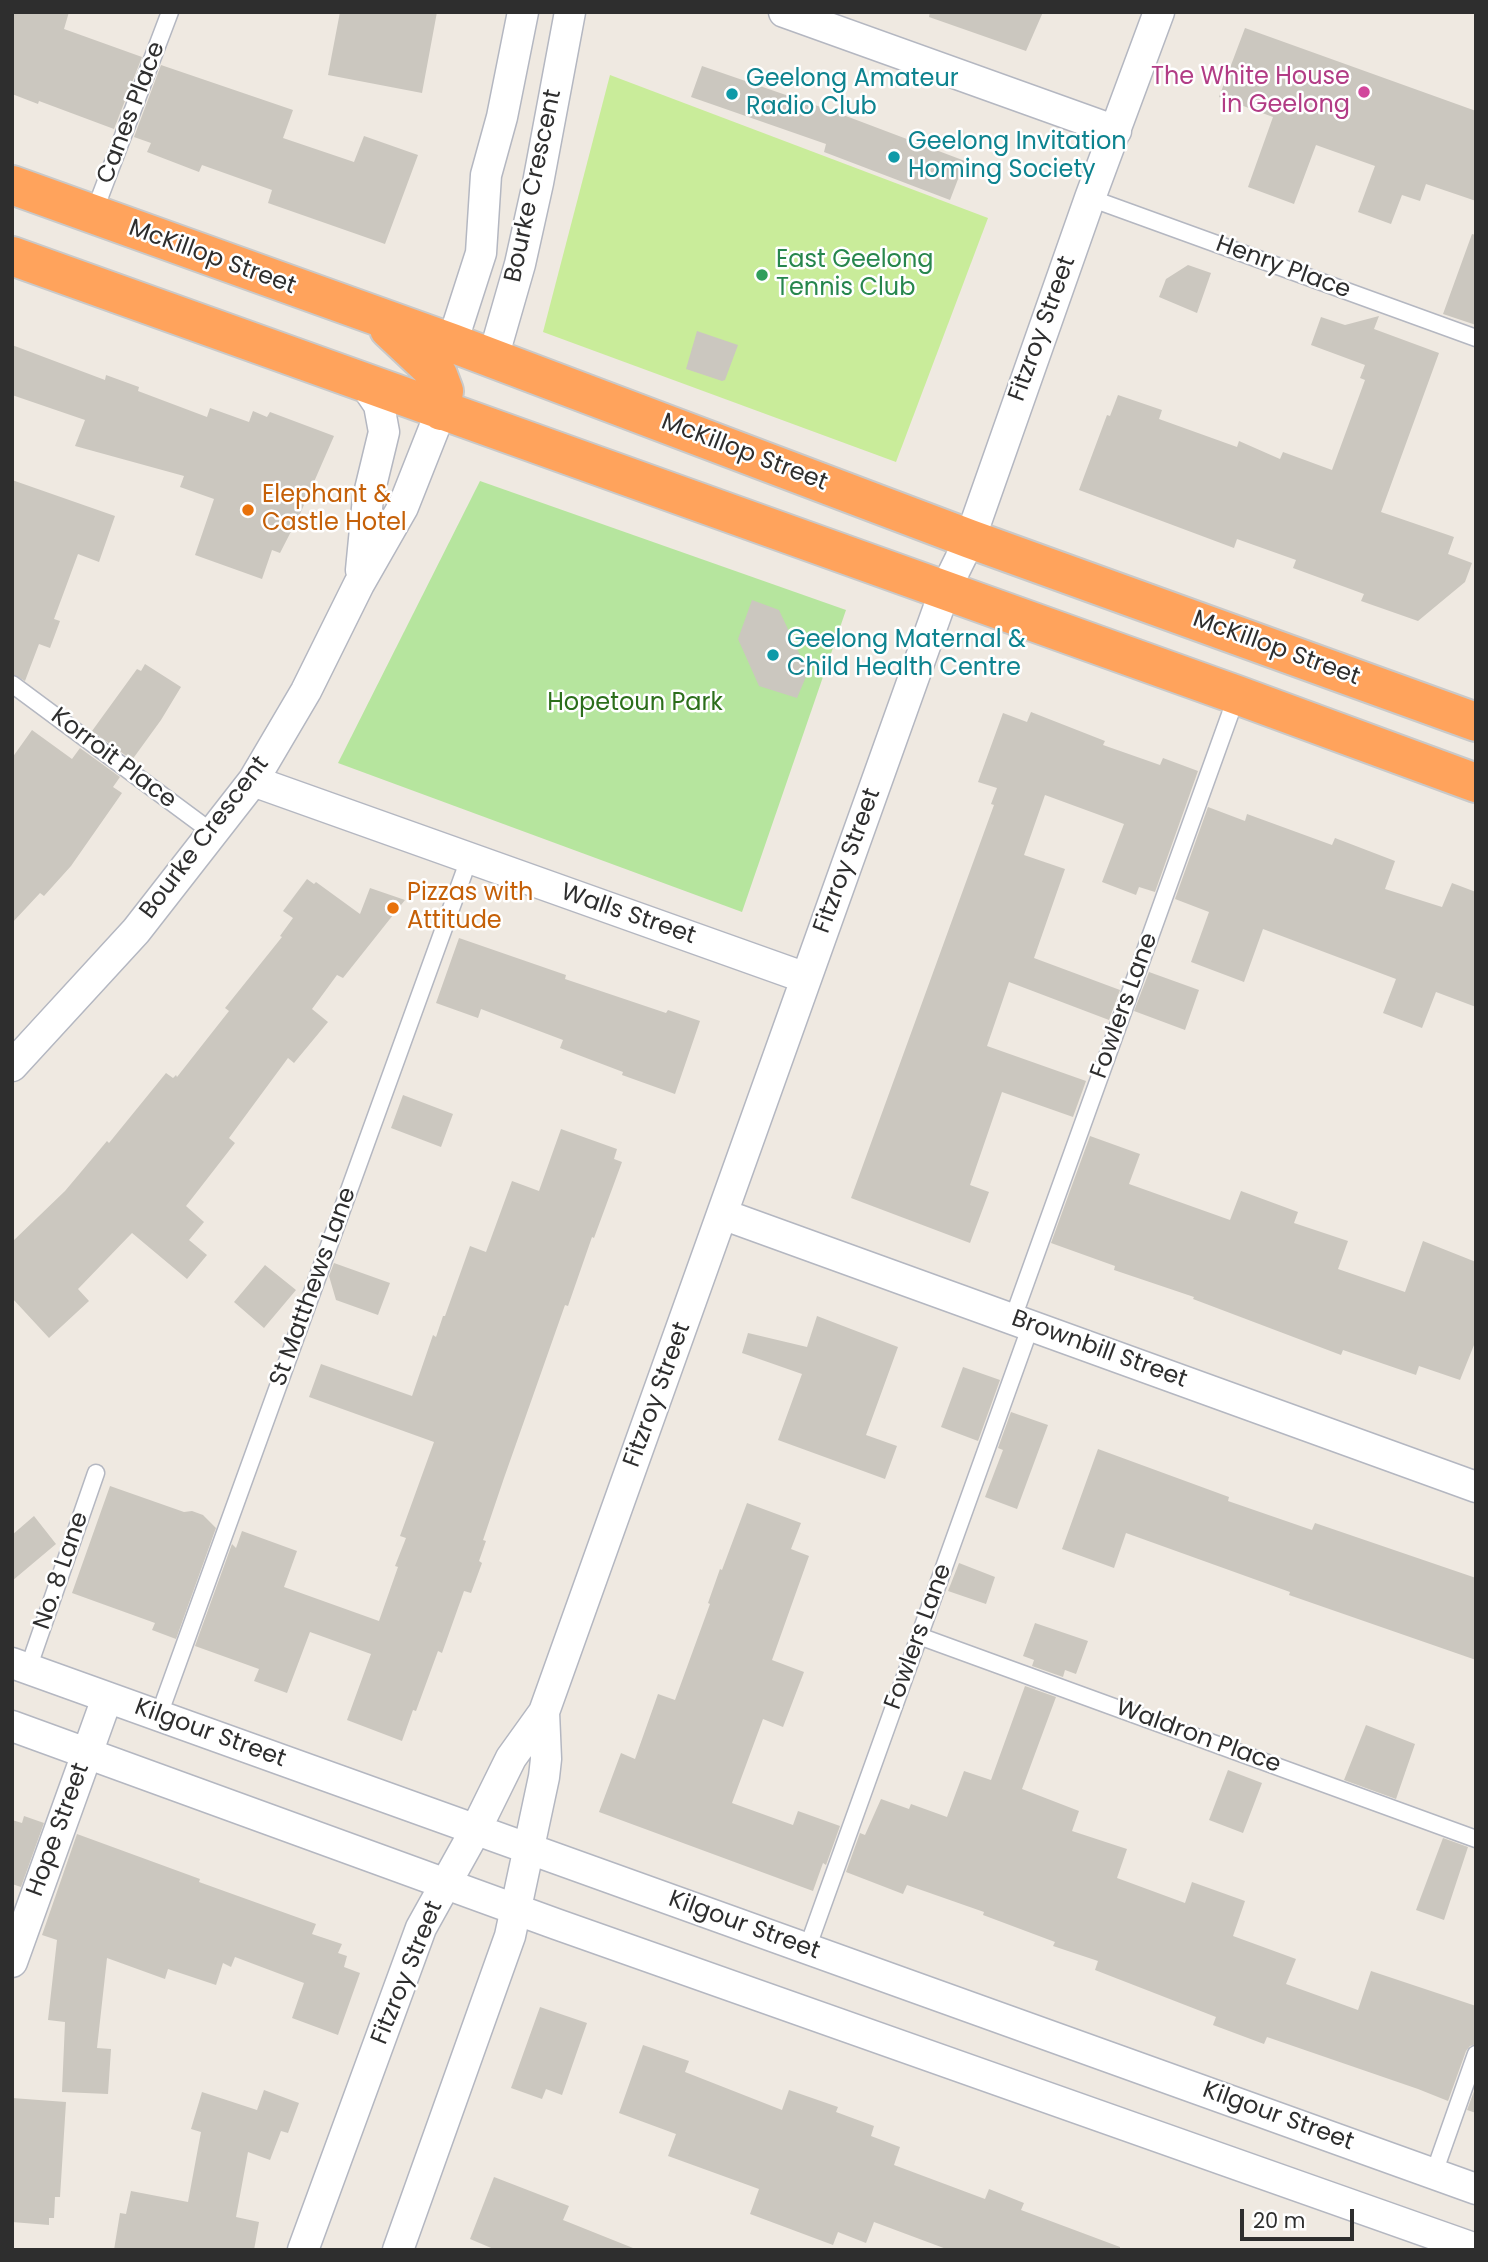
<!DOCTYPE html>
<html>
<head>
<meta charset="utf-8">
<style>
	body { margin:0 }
	#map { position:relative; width:1488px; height:2262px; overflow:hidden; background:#efe9e1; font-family:Poppins,sans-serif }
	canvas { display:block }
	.frame { position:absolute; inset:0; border:14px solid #2e2e2e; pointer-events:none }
	.scale { position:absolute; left:1240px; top:2209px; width:114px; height:32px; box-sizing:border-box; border:4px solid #2e2e2e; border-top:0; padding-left:9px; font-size:21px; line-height:24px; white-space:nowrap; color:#2e2e2e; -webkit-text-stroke:5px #fff; paint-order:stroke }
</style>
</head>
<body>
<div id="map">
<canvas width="1488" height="2262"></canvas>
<div class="frame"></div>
<div class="scale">20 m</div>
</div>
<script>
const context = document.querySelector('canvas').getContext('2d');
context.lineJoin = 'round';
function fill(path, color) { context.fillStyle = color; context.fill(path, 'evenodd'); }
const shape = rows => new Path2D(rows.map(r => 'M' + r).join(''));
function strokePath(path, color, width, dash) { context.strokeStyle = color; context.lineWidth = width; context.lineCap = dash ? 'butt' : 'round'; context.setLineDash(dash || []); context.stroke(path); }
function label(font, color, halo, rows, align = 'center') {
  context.font = font + ' Poppins,sans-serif'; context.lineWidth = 5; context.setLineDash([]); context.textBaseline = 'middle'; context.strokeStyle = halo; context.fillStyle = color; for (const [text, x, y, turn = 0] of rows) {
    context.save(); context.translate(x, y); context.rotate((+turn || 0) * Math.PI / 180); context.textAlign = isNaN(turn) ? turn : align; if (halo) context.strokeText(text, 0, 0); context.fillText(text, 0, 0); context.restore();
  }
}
const green = shape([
	[480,481,846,610,742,912,338,763]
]);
const pitch = shape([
	[610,75,988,218,896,462,543,332]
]);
const building = shape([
	[12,12,69,12,64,29,142,57,114,129,39,101,38,104,12,94],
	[340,12,437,12,422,93,328,75],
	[930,12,1043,12,1026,51,929,17],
	[1245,28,1476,111,1476,201,1426,184,1420,201,1402,195,1391,224,1358,212,1375,166,1316,145,1294,204,1248,187,1273,117,1219,97],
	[161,65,293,110,283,138,354,162,364,136,418,155,385,244,268,203,272,190,202,165,199,172,147,152,151,143,134,137],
	[702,66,838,113,965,161,950,200,824,152,826,144,691,97],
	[1472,234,1476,235,1476,325,1443,314],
	[1188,265,1211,273,1197,313,1159,297,1166,279],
	[1379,316,1374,329,1439,353,1381,512,1454,537,1448,554,1472,563,1465,582,1418,621,1361,601,1364,594,1293,568,1296,560,1237,539,1234,548,1079,490,1107,415,1110,416,1118,395,1162,410,1159,419,1237,447,1239,441,1280,459,1283,452,1332,470,1365,380,1360,378,1365,365,1311,345,1321,317,1345,325],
	[697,331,738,345,725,380,722,381,686,369],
	[12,345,105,380,106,375,139,387,138,391,207,417,210,408,249,422,253,411,267,417,270,412,334,436,300,514,280,553,272,550,262,579,195,555,214,499,180,487,184,476,75,446,85,420,12,395],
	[12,480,115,516,99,562,78,554,54,619,60,621,50,648,39,644,25,681,12,674],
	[752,600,779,610,808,672,797,698,759,686,738,639],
	[145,664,181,687,161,720,132,760,92,731,137,669,141,671],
	[1031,712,1105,741,1103,745,1160,765,1163,758,1198,771,1155,892,1139,887,1136,895,1102,882,1124,824,1045,795,1024,855,1065,869,1034,958,1120,990,1109,1020,1009,982,987,1046,1086,1081,1073,1117,1002,1092,970,1185,989,1192,970,1243,851,1198,994,805,991,804,997,788,978,782,1003,713,1027,722],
	[32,730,72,759,80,748,120,777,113,787,122,793,71,866,44,896,40,893,12,923,12,758],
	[1208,807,1245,821,1247,814,1332,845,1335,838,1395,861,1385,889,1442,907,1452,883,1476,892,1476,1007,1436,992,1422,1028,1383,1013,1396,979,1263,929,1244,982,1191,962,1209,912,1175,899],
	[307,879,314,884,316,882,360,914,370,888,405,900,343,978,337,975,312,1009,328,1022,294,1063,288,1058,229,1138,235,1143,186,1206,204,1222,189,1240,207,1255,187,1279,132,1233,78,1289,89,1301,49,1338,12,1298,12,1242,65,1191,107,1141,109,1143,166,1073,173,1078,176,1075,177,1077,229,1011,225,1008,282,937,280,936,293,918,283,911],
	[459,938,566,975,565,979,666,1013,668,1010,700,1021,675,1094,622,1075,623,1072,560,1048,563,1040,481,1009,478,1018,436,1003],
	[1149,972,1199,990,1185,1030,1134,1011],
	[403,1095,453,1114,441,1147,391,1128],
	[561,1129,617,1149,614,1159,622,1162,594,1238,592,1237,568,1306,565,1305,504,1478,483,1540,486,1541,479,1561,482,1563,471,1593,464,1591,442,1653,438,1651,416,1711,413,1710,402,1741,347,1720,371,1654,310,1632,287,1693,254,1681,259,1669,195,1646,232,1544,236,1548,242,1531,297,1551,284,1587,379,1621,398,1567,395,1566,406,1538,400,1536,434,1442,309,1397,321,1364,412,1396,433,1335,436,1337,443,1316,445,1316,470,1246,486,1252,512,1181,539,1191],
	[1090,1136,1140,1154,1129,1184,1230,1220,1241,1191,1298,1212,1294,1223,1348,1241,1338,1269,1405,1292,1423,1241,1476,1262,1476,1340,1460,1380,1419,1366,1416,1375,1343,1350,1341,1355,1193,1299,1194,1297,1114,1270,1115,1266,1051,1243],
	[334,1263,390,1283,378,1315,336,1300,329,1276],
	[265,1265,296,1290,264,1328,234,1302],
	[817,1316,898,1347,866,1435,897,1446,885,1479,778,1440,802,1374,742,1353,748,1333,807,1347],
	[963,1367,1000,1380,978,1441,941,1427],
	[1011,1412,1048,1425,1017,1509,985,1497,1003,1450,998,1448],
	[1098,1449,1229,1497,1228,1501,1312,1530,1315,1523,1476,1578,1476,1660,1289,1595,1290,1592,1126,1533,1114,1568,1062,1549],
	[110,1486,184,1512,192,1511,203,1515,216,1528,176,1639,152,1630,155,1623,72,1593],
	[747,1503,801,1523,791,1549,809,1556,772,1660,804,1672,783,1727,763,1719,732,1803,793,1825,798,1811,840,1826,826,1865,823,1863,813,1891,599,1812,621,1753,635,1759,658,1694,675,1700,710,1604,708,1603,720,1569,722,1570],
	[34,1516,56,1544,12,1581,12,1535],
	[959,1563,995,1577,986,1604,948,1591],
	[1035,1623,1088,1641,1076,1674,1065,1670,1063,1677,1032,1666,1034,1660,1023,1656],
	[1025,1686,1056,1697,1022,1789,1079,1811,1072,1831,1127,1849,1117,1878,1185,1903,1192,1882,1245,1901,1233,1936,1296,1959,1286,1984,1358,2010,1371,1971,1476,2006,1476,2044,1470,2046,1466,2051,1448,2101,1418,2089,1267,2037,1264,2044,1213,2025,1216,2017,1095,1970,1098,1961,1053,1946,1055,1942,983,1915,984,1912,907,1885,903,1894,846,1872,860,1833,865,1835,881,1799,909,1809,911,1804,947,1817,964,1771,991,1780],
	[1366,1725,1415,1744,1396,1799,1344,1780],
	[1228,1770,1262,1783,1243,1833,1209,1820],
	[24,1816,44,1823,21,1887,12,1884,12,1820,22,1823],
	[77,1834,200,1879,199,1882,316,1924,312,1934,342,1944,338,1953,347,1956,344,1967,360,1973,338,2035,292,2018,304,1983,235,1957,231,1967,223,1963,216,1985,168,1969,165,1979,107,1958,97,2048,111,2049,108,2094,62,2092,65,2022,48,2020,57,1940,42,1935],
	[1443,1838,1468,1847,1444,1920,1416,1910],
	[540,2007,587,2023,562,2095,546,2089,542,2099,511,2088],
	[643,2045,689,2061,685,2072,782,2110,789,2090,838,2107,836,2112,874,2126,871,2136,900,2147,894,2165,985,2199,989,2189,1024,2203,1021,2210,1120,2247,1120,2250,949,2250,874,2222,866,2243,838,2232,833,2245,750,2214,759,2189,668,2156,676,2134,619,2113],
	[1476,2086,1476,2113,1467,2110],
	[264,2090,299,2103,288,2133,281,2131,270,2160,248,2152,236,2217,259,2222,254,2250,114,2250,120,2213,126,2214,131,2191,188,2202,201,2132,191,2129,202,2092,257,2110],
	[12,2098,66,2102,60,2197,55,2197,54,2218,49,2218,49,2225,12,2222],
	[494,2177,569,2206,563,2220,633,2248,633,2250,496,2250,470,2239]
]);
const lane = shape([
	[1090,198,1476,338],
	[93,215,170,12],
	[12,684,213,833],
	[1013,1318,1237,695],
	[919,1636,1476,1839],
	[28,1669,96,1473],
	[159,1715,469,859],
	[807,1949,1031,1325],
	[1434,2173,1476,2054]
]);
const street = shape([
	[784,12,1116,131],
	[452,343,481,253,486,175,502,117,523,12],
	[493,358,520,264,538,183,570,12],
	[361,570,368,498,384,432,379,405,364,383],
	[253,781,806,978],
	[12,1066,136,931,253,781,306,691,359,584,403,507,441,411],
	[722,1214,1476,1487],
	[12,1663,1476,2189],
	[12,1726,556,1924,1476,2249],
	[12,1962,107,1698],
	[303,2250,421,1928,475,1831,511,1758,544,1712,945,590,970,539,1090,198,1159,12],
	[398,2250,510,1936,544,1777,546,1759,544,1712]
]);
const highway = shape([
	[12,185,452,343,970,539,1476,722],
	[12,256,1237,695,1476,783],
	[389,329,438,375,444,391,441,411]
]);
const markers = [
	[1364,92,7,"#d1479c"],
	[732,94,7,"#0f9aa8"],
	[894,157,7,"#0f9aa8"],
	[762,275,7,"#2e9e5b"],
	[248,510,7,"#e8710a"],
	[773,655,7,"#0f9aa8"],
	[393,908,7,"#e8710a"]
];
const hotelNames = [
	["The White House",1350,78],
	["in Geelong",1350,106]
];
const cultureNames = [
	["Geelong Amateur",746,80],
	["Radio Club",746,108],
	["Geelong Invitation",908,143],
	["Homing Society",908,171],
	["Geelong Maternal &",787,641],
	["Child Health Centre",787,669]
];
const streetNames = [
	["Canes Place",132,113,-69],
	["Bourke Crescent",534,186,-78],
	["McKillop Street",212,258,20],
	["Henry Place",1283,268,20],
	["Fitzroy Street",1043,329,-70],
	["McKillop Street",744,453,21],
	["McKillop Street",1276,649,20],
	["Korroit Place",113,759,37],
	["Bourke Crescent",205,838,-53],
	["Fitzroy Street",848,861,-70],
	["Walls Street",628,915,19],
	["Fowlers Lane",1125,1006,-70],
	["St Matthews Lane",314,1287,-70],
	["Brownbill Street",1099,1350,20],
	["Fitzroy Street",658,1395,-70],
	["No. 8 Lane",62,1571,-71],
	["Fowlers Lane",919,1637,-70],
	["Kilgour Street",210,1734,20],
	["Waldron Place",1198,1737,20],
	["Hope Street",59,1830,-70],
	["Kilgour Street",744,1926,20],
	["Fitzroy Street",408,1973,-68],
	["Kilgour Street",1278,2117,20]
];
const leisureNames = [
	["East Geelong",776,261],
	["Tennis Club",776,289]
];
const foodNames = [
	["Elephant &",262,496],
	["Castle Hotel",262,524],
	["Pizzas with",407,894],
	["Attitude",407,922]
];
const parkNames = [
	["Hopetoun Park",635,704]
];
fill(green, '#b6e59e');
fill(pitch, '#c9ec9a');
fill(building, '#cbc7bf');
strokePath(lane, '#b4b7c1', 19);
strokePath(street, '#b4b7c1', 33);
strokePath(highway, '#c9c9c9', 42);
strokePath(lane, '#fff', 16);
strokePath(street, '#fff', 30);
strokePath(highway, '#ffa35c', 38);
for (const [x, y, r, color] of markers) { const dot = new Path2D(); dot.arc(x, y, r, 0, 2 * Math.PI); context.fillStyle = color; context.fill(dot); strokePath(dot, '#fff', 2.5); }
label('24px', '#b23c85', '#fff', hotelNames, 'right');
label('24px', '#0d838f', '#fff', cultureNames, 'left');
label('24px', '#2e2e2e', '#fff', streetNames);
label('24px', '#27864d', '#fff', leisureNames, 'left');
label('24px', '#c56008', '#fff', foodNames, 'left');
label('24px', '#2c6e1b', '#fff', parkNames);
</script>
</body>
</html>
